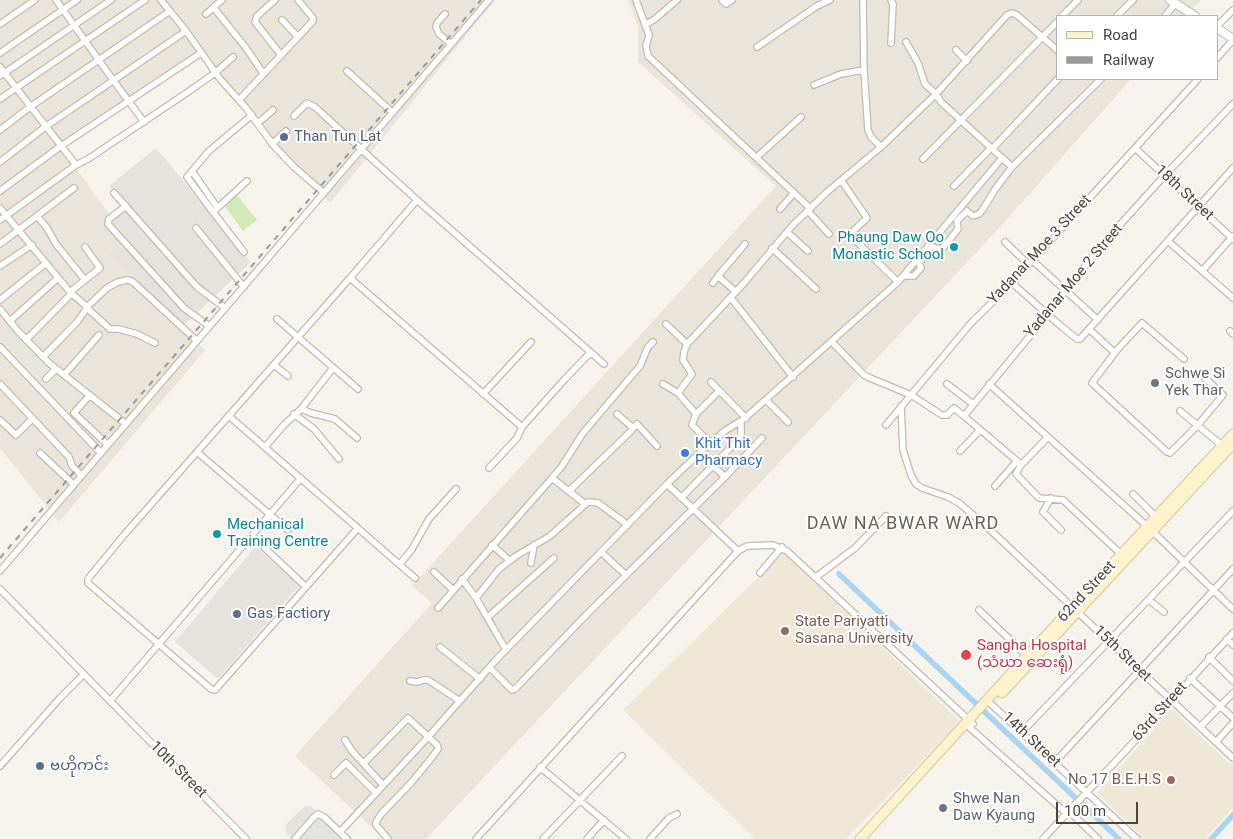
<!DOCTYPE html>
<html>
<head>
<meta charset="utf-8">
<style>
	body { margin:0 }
	#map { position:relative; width:1233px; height:839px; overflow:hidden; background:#f6f3ec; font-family:Roboto,sans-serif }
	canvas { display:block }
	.legend { position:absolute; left:1056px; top:15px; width:162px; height:65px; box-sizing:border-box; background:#fff; border:1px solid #b7b4b0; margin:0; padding:6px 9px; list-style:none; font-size:15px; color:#4b4439 }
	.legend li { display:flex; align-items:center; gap:10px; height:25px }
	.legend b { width:25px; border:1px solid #b7b4b0 }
	.scale { position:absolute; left:1056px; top:802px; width:82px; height:22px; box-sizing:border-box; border:2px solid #4b4439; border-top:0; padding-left:6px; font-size:15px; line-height:18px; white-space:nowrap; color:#4b4439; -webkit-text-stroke:4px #fff; paint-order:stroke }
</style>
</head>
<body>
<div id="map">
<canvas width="1233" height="839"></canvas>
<ul class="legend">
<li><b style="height:6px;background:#fff3cd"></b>Road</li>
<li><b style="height:6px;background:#9a9a9a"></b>Railway</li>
</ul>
<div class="scale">100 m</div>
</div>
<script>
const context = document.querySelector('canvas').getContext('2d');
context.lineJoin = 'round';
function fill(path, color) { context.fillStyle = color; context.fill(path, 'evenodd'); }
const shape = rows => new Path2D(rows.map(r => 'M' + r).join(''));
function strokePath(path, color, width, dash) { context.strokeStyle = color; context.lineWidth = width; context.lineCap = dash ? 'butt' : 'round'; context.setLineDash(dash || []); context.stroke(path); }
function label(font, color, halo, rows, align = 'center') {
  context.font = font + ' Roboto,"Noto Sans Myanmar",sans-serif'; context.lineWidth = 4; context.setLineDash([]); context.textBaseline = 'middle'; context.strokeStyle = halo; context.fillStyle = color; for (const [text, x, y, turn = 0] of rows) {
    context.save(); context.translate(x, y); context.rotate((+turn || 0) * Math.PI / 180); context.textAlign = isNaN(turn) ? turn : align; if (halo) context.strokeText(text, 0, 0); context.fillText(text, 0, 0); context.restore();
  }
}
const residential = shape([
	[0,0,495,0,330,203,272,146,200,54,62,148,110,216,120,239,106,255,205,350,59,522,0,448],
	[628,0,1201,0,1186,16,1057,16,1057,79,1131,79,1001,226,426,839,384,839,295,756,432,603,412,586,776,186,638,62,638,27]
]);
const industrial = shape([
	[156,148,251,262,181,328,106,255,120,239,110,216,124,204,109,186],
	[255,547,300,585,218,679,175,642]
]);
const education = shape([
	[784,552,960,722,846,839,755,839,623,710],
	[1172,709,1233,767,1233,808,1205,839,1144,839,1097,793]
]);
const green = shape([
	[237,195,257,220,243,231,224,205]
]);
const parking = shape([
	[308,806,312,807,344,839,291,839,287,834,285,825,304,807]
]);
const canal = shape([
	[839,574,1119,839],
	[1211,839,1233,815]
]);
const minor = shape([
	[56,0,113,80,144,122],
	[161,0,186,31,220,79,246,108,274,146,294,167,324,193],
	[275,0,257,16,255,22,281,55],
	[636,0,649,35,646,46,648,56,810,208],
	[722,0,726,4,732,0],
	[863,0,864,70,868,130,871,137,881,147],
	[891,0,893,4,891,43],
	[214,8,246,48,263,73],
	[206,14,222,0],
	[445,14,437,23,436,27,439,34,451,44],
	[1062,16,1078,0],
	[1117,16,1133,0],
	[1165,16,1175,4],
	[282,20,298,37],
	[0,24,35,0],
	[645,25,655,19,677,0],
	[1217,26,1233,10],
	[906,42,918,63,925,84,936,94,1007,15,1012,13,1017,15,1057,50],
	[757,47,817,6,830,0],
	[956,50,967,61],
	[0,53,77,0],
	[1217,58,1233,40],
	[0,67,76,165,88,159,185,94,215,73,233,57],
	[347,71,392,112],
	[0,76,111,0],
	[814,85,841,74,864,70],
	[0,99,145,0],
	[240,99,313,21,313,18,298,0],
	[294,116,307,103,315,107,417,200,604,364],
	[258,123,273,110],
	[0,130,30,107,170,11],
	[272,144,286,131],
	[1135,148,1233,239],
	[992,149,1058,79],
	[757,157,801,117],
	[923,159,1057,22],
	[0,162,45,127,186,31],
	[192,171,217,207],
	[841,180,867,218,851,233,853,238,898,282],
	[954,186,991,148],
	[0,191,61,146,201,53],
	[114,193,197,287,225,308],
	[126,206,109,219,108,224,184,308,209,326],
	[0,208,70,292,87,307,107,288,118,282,127,280,132,281,197,341],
	[780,209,794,193],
	[808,211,829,234],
	[213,212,187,177,209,151,252,115],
	[37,216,47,228,56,244,85,280],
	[0,220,76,165],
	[196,228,244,287],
	[787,232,808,251],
	[1168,241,1233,298],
	[1005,242,1028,264],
	[0,244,74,188],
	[772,248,816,289],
	[244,252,213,212,247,181],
	[1032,260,1098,320],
	[0,266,32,245],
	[1202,271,1233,236],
	[904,275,906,276,914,276,921,268,919,263,931,247,941,249,943,248,958,229,957,221,967,211,973,216,979,214,983,209,996,188,1012,167],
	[350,278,417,200],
	[713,283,718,276],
	[1012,283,1062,327,1077,339,1080,339,1233,168],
	[70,292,100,268,85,247],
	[736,292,718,276,745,244],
	[731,298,793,377],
	[0,300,46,263],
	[87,307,87,308,110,329,119,329,137,334,155,343],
	[0,309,17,330,49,363,126,424],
	[277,319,358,389],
	[10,321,58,278],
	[666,324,687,344],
	[1090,330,1115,353],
	[1230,331,1233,334],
	[26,340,72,293],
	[832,342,864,375,870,378,911,395,942,415,947,415,954,408,964,416,1048,314,1099,248,1165,175,1233,104],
	[0,347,101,453],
	[43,357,77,322,87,308],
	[1184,359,1142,323,1117,350,1092,383,1167,452,1170,453,1197,426,1223,395,1205,378],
	[274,365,288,376],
	[64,375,99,335],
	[46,379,56,369],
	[711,382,746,418],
	[0,384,69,457,72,466,81,475],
	[663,384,678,393],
	[947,384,973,404],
	[989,384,1148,527,1233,609],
	[483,394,531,342],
	[90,395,74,413,108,445],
	[766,400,788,422],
	[901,406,903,450,911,475,916,484,922,488,948,497,959,503,986,526,1233,758],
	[301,409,311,413,335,419,357,438],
	[1180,411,1224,447],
	[294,414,314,429,339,459],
	[696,414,719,391],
	[229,416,415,578],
	[964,416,1017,461,1021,465,1016,474,1039,498,1063,500,1123,556],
	[0,420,16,435,32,419],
	[886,425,971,323,1012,283,1198,79],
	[633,428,637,424,657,446],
	[710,443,692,425,696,414,678,393,692,374,683,360,684,352,687,344,744,283,792,226,827,192,881,147,936,94,941,102,1012,167,1101,79],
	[265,447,283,426,301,409,333,368],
	[960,451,980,430],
	[197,452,288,530],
	[40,453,73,484],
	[700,453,725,477],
	[1021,465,1048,437],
	[489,468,517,438,522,427,565,379,590,353],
	[552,478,584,503],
	[667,484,738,551],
	[995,486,1017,461],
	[569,491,632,430,632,427,617,414],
	[1133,494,1156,517],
	[681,498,740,438,741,436,741,422],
	[1051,498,1043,512,1061,530],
	[358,528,215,690,211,689,88,583,88,579,124,535,350,278,522,427],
	[252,536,305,586],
	[492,545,509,560],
	[601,552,626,575],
	[531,563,534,545],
	[400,564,412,549,429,519,456,489],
	[0,571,489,0],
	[434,572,453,590],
	[760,573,782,547],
	[816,577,855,548,886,516],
	[462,579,476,598],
	[0,589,246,839],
	[1149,600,1164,612],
	[438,608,552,478,562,466,583,433,640,366,648,347,653,342],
	[979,610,1027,656],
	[488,617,554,558],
	[1227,639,1233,645],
	[440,647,480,679],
	[506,650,476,598,499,569,516,556,550,536,588,502,598,503,628,525],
	[1209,657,1233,681],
	[490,668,512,690,515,689,588,613,725,477,762,438],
	[1190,678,1233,718],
	[410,681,417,682,423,680,428,680,460,701],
	[110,701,301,478],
	[991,704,1137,839],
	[1200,727,1233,693],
	[970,728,1066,813],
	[1022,732,1233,511],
	[345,740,352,751,383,785],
	[1216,742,1233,723],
	[1055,762,1233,569],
	[364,763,408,718,437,745,438,749,433,756,411,783,382,813,376,822,376,825,388,839],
	[0,766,60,698,84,674],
	[540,767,626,839],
	[334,775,346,763,376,793],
	[1069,811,1098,839],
	[340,832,429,736,495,661,667,484,710,443,726,430,744,419,898,282,1002,158],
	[295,839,313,818,318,814,324,817,347,839],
	[476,839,738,551,747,546,773,545,787,551,973,724],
	[543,839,622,756],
	[587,839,604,820],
	[650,839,669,818,677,814],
	[1043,839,1130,746,1233,633]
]);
const tertiary = shape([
	[1170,0,1195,16],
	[1217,28,1233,39]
]);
const secondary = shape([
	[1002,693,1233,444],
	[860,839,1027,656,1233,434]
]);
const rail = shape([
	[0,558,481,0]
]);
const markers = [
	[284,137,5,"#5c6f8a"],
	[954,247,5,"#0f9aa8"],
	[1155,383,5,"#6b7280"],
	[685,453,5,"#3f7fe0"],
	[217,534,5,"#0f9aa8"],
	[237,614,5,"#5c6f8a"],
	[785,631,5,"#8d6e63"],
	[966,655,6,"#e0444e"],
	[40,766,5,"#5c6f8a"],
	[1171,780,5,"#8d6e63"],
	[943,808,5,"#6b7280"]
];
const serviceNames = [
	["Than Tun Lat",294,137],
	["Gas Factiory",247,614],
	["ဗဟိုကင်း",50,766]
];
const streetNames = [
	["18th Street",1184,193,43],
	["Yadanar Moe 3 Street",1040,250,-47],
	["Yadanar Moe 2 Street",1074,281,-50],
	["62nd Street",1087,592,-47],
	["15th Street",1122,654,44],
	["63rd Street",1160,712,-48],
	["14th Street",1031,740,43],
	["10th Street",178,770,45]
];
const cultureNames = [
	["Phaung Daw Oo",944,238],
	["Monastic School",944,255],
	["Mechanical",227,525,"left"],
	["Training Centre",227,542,"left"]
];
const worshipNames = [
	["Schwe Si",1165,374],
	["Yek Thar",1165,391],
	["Shwe Nan",953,799],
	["Daw Kyaung",953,816]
];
const shopNames = [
	["Khit Thit",695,444],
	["Pharmacy",695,461]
];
const educationNames = [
	["State Pariyatti",795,622],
	["Sasana University",795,639],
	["No 17 B.E.H.S",1161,780,"right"]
];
const healthNames = [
	["Sangha Hospital",977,646],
	["(သံဃာ ဆေးရုံ)",977,663]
];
const quarterNames = [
	["DAW NA BWAR WARD",903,524]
];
fill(residential, '#eae5da');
fill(industrial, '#e6e2dd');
fill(education, '#efe8d6');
fill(green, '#d2eab5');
fill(parking, '#e5e3e0');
strokePath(canal, '#a9d4f2', 5.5);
strokePath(minor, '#c2bbae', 8);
strokePath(tertiary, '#c2bbae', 10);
strokePath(secondary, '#d6c79b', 11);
strokePath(minor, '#fff', 5.5);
strokePath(tertiary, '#fff', 8);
strokePath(secondary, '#fff3cd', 9);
strokePath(rail, '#9a9a9a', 2, [6, 6]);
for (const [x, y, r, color] of markers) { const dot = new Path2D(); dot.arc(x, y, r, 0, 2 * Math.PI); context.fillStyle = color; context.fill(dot); strokePath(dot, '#fff', 2); }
label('15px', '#4e5e75', '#fff', serviceNames, 'left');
label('15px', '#4b4439', '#fff', streetNames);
label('15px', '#0d838f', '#fff', cultureNames, 'right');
label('15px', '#5b616d', '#fff', worshipNames, 'left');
label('15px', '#366cbe', '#fff', shopNames, 'left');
label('15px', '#785e54', '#fff', educationNames, 'left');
label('15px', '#be3a42', '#fff', healthNames, 'left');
context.letterSpacing = '1px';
label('18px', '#6e6250', '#fff', quarterNames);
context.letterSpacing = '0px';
</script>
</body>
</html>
